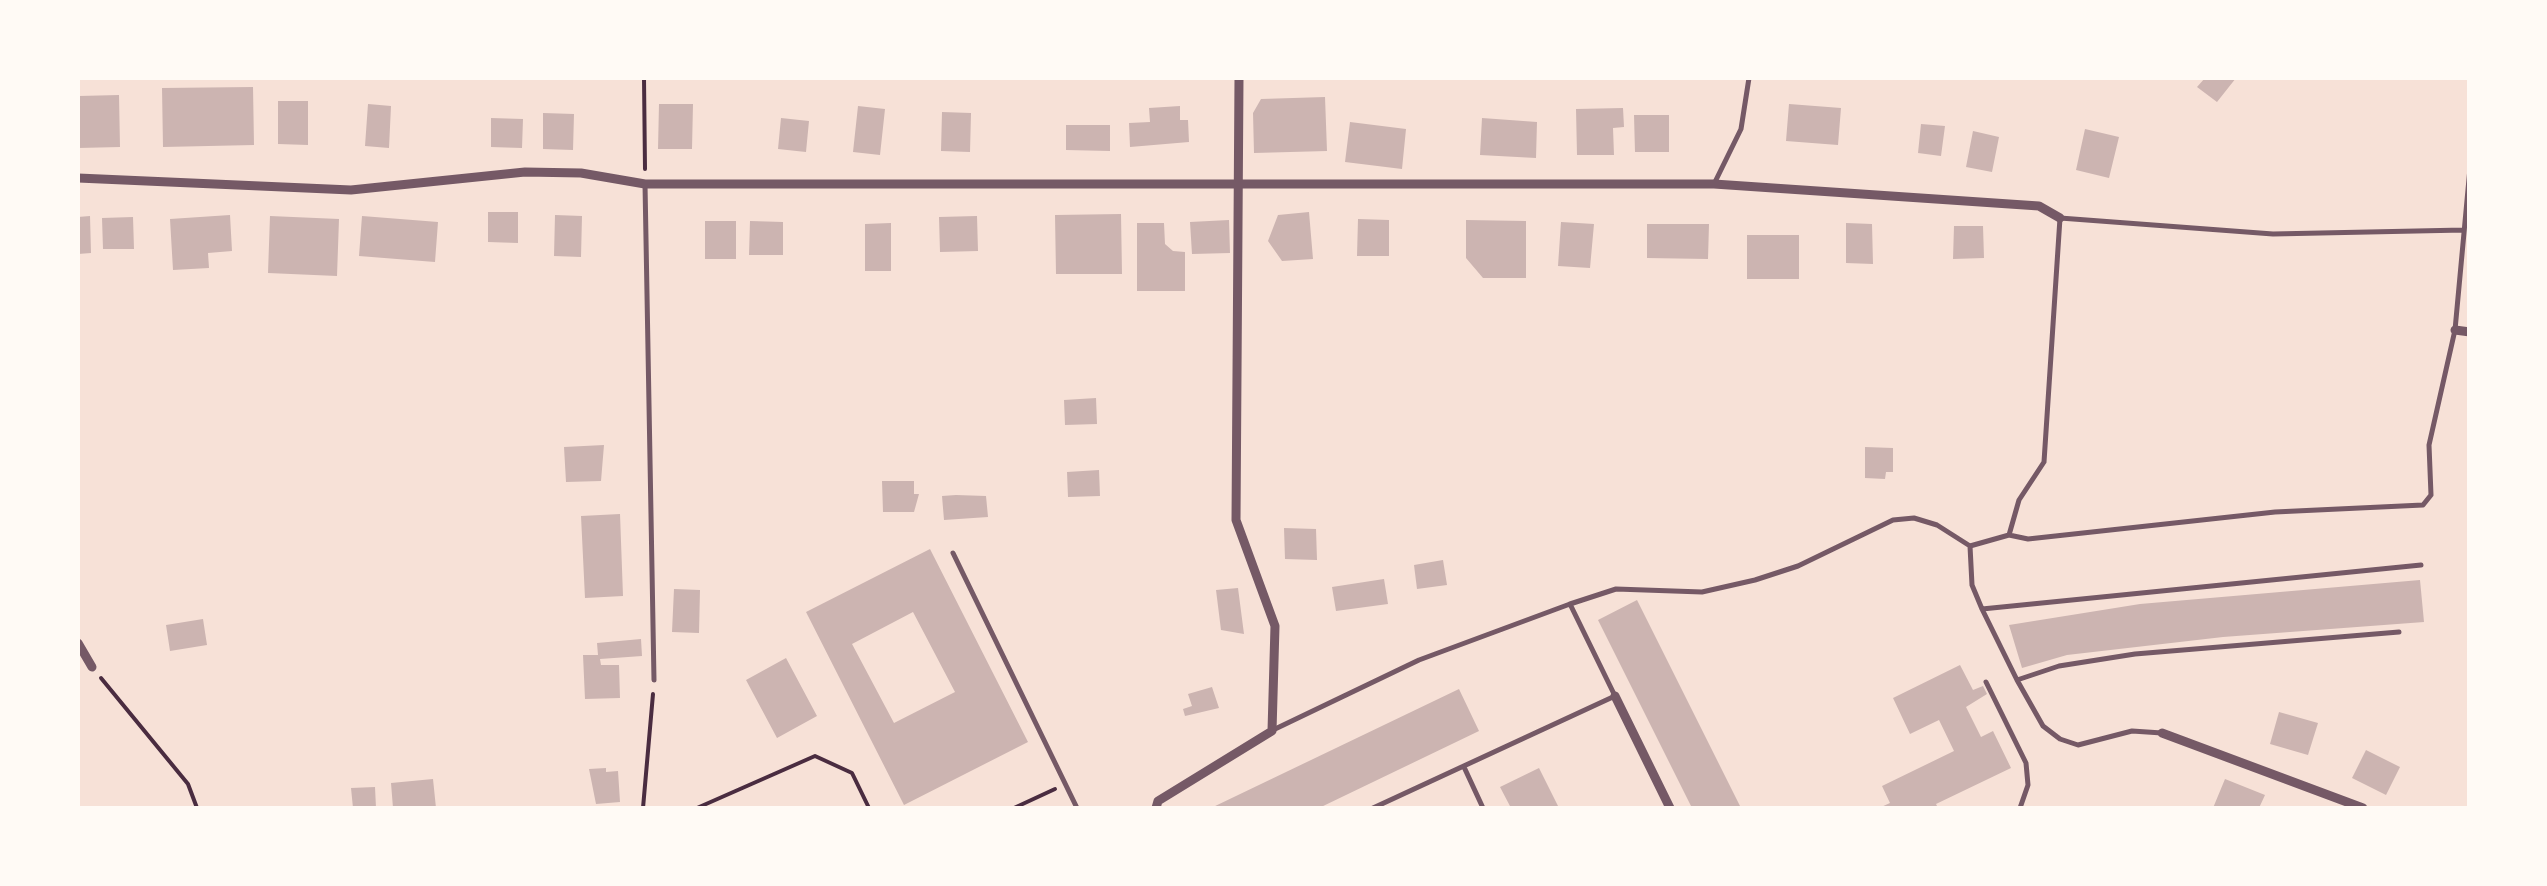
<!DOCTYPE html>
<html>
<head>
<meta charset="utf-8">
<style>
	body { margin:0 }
	#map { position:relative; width:2547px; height:886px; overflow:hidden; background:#f7e1d7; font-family:"Crimson Pro",serif }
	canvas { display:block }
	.frame { position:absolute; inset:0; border:80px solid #fffaf5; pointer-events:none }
</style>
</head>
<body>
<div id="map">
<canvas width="2547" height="886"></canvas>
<div class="frame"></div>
</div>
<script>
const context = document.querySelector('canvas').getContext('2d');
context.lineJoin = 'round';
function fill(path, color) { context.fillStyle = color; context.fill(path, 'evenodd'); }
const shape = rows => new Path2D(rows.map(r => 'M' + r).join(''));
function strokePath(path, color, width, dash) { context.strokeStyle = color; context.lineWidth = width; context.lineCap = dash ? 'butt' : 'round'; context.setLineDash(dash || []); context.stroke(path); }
const building = shape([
	[2205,78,2236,78,2217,102,2197,87],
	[253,87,254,145,163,147,162,88],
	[119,95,120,147,78,148,79,96],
	[1325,97,1327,151,1254,153,1253,113,1261,99],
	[278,101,308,101,308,145,278,144],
	[368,104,391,106,389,148,365,146],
	[659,104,693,104,692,149,658,149],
	[1789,104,1841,108,1838,145,1786,141],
	[858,106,885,109,880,155,853,152],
	[1180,106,1180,120,1188,120,1189,142,1130,147,1129,123,1150,122,1149,108],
	[1623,108,1624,127,1613,128,1614,155,1577,155,1576,109],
	[942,112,971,113,970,152,941,151],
	[543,113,574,114,573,150,543,149],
	[1634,115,1669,115,1669,152,1635,152],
	[491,118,523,119,522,148,491,147],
	[781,118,809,121,806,152,778,149],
	[1482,118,1537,122,1536,158,1480,155],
	[1350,122,1406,129,1402,169,1345,162],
	[1921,124,1945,126,1941,156,1918,153],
	[1066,125,1110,125,1110,151,1066,150],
	[2085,129,2119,137,2109,178,2076,170],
	[1973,131,1999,137,1992,172,1966,167],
	[488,212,518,212,518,243,488,242],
	[1309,212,1313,259,1282,261,1268,241,1278,215],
	[1121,214,1122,274,1056,274,1055,215],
	[230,215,232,251,208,253,209,268,173,270,170,219],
	[555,215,582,216,581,257,554,256],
	[90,216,91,253,78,254,78,217],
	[270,216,339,219,337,276,268,273],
	[362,216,438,222,435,262,359,256],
	[977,216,978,251,940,252,939,217],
	[133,217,134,249,103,249,102,218],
	[1358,219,1389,220,1389,256,1357,256],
	[1229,220,1230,253,1192,254,1190,222],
	[1466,220,1526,221,1526,278,1483,278,1466,258],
	[705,221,736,221,736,259,705,259],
	[750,221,783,222,783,255,749,255],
	[1561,222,1594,224,1590,268,1558,266],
	[891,223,891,271,865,271,865,224],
	[1137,223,1164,223,1165,244,1173,251,1185,252,1185,291,1137,291],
	[1846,223,1872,224,1873,264,1846,263],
	[1647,224,1709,224,1708,259,1647,258],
	[1954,226,1983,226,1984,258,1953,259],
	[1747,235,1799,235,1799,279,1747,279],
	[1096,398,1097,424,1065,425,1064,400],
	[604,445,601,481,566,482,564,447],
	[1865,447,1893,448,1893,472,1886,472,1885,479,1865,478],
	[1099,470,1100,496,1068,497,1067,472],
	[882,481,914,481,914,494,919,494,914,512,883,512],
	[956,495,986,496,988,517,944,520,942,496],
	[620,514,623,596,585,598,581,516],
	[1284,528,1316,529,1317,560,1285,559],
	[930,549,1028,742,904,805,806,612],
	[913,612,955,692,894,723,852,644],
	[1443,560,1447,585,1417,589,1414,565],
	[1384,579,1388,604,1336,611,1332,587],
	[2420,580,2424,622,2223,637,2067,655,2022,668,2009,625,2140,604],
	[1238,588,1244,634,1221,630,1216,590],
	[674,589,700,590,699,633,672,632],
	[1637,600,1741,808,1692,808,1598,620],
	[203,619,207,645,170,651,166,625],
	[641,639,642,656,600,659,601,665,619,665,620,698,585,699,583,655,598,655,597,643],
	[786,658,817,716,777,738,746,680],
	[1960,665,1973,690,1983,686,1987,694,1966,707,1981,737,1993,731,2011,768,1936,804,1938,808,1879,808,1890,803,1882,786,1954,751,1939,720,1910,734,1893,698],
	[1212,687,1219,708,1185,716,1183,709,1192,706,1188,694],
	[1459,689,1479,731,1319,808,1211,808],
	[2279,712,2318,723,2308,755,2270,744],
	[2366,750,2400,767,2386,795,2352,778],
	[606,768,606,772,618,771,620,802,596,804,589,769],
	[1539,768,1559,808,1511,808,1500,787],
	[433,779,436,808,393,808,391,783],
	[2225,779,2265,795,2259,808,2213,808],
	[375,787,376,808,353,808,351,788]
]);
const path = shape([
	[644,78,645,169],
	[101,678,188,784,197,808],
	[643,808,653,694],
	[697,808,815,756,852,773,869,808],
	[1014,808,1055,789]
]);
const service = shape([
	[645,184,654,680],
	[1714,184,1741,129,1749,78],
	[2009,535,2019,500,2044,462,2060,218,2273,234,2464,230],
	[1970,546,1972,585,1982,609,2421,565],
	[953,553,1077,808],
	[1570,604,1616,589,1702,592,1755,580,1798,566,1893,520,1914,518,1937,525,1970,546,2009,535,2028,539,2275,512,2423,505,2431,495,2429,445,2455,330,2470,168],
	[1982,609,2017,680,2059,666,2135,654,2399,632],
	[2017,680,2043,726,2060,739,2078,745,2132,731,2162,733],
	[1986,682,2026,763,2028,785,2020,808],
	[1273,730,1419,660,1570,604,1615,696,1373,808],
	[1464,767,1483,808]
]);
const minor = shape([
	[78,178,351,190,525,172,581,173,645,184,1714,184,2039,206,2060,218],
	[2455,330,2470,332],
	[78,643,92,667],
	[1615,696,1670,808],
	[2162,733,2363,808],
	[1156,808,1158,801,1272,731,1275,626,1236,520,1239,78]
]);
fill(building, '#ccb4b1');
strokePath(path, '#4a2c40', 4);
strokePath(service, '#755966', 5);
strokePath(minor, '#755966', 9);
</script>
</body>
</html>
